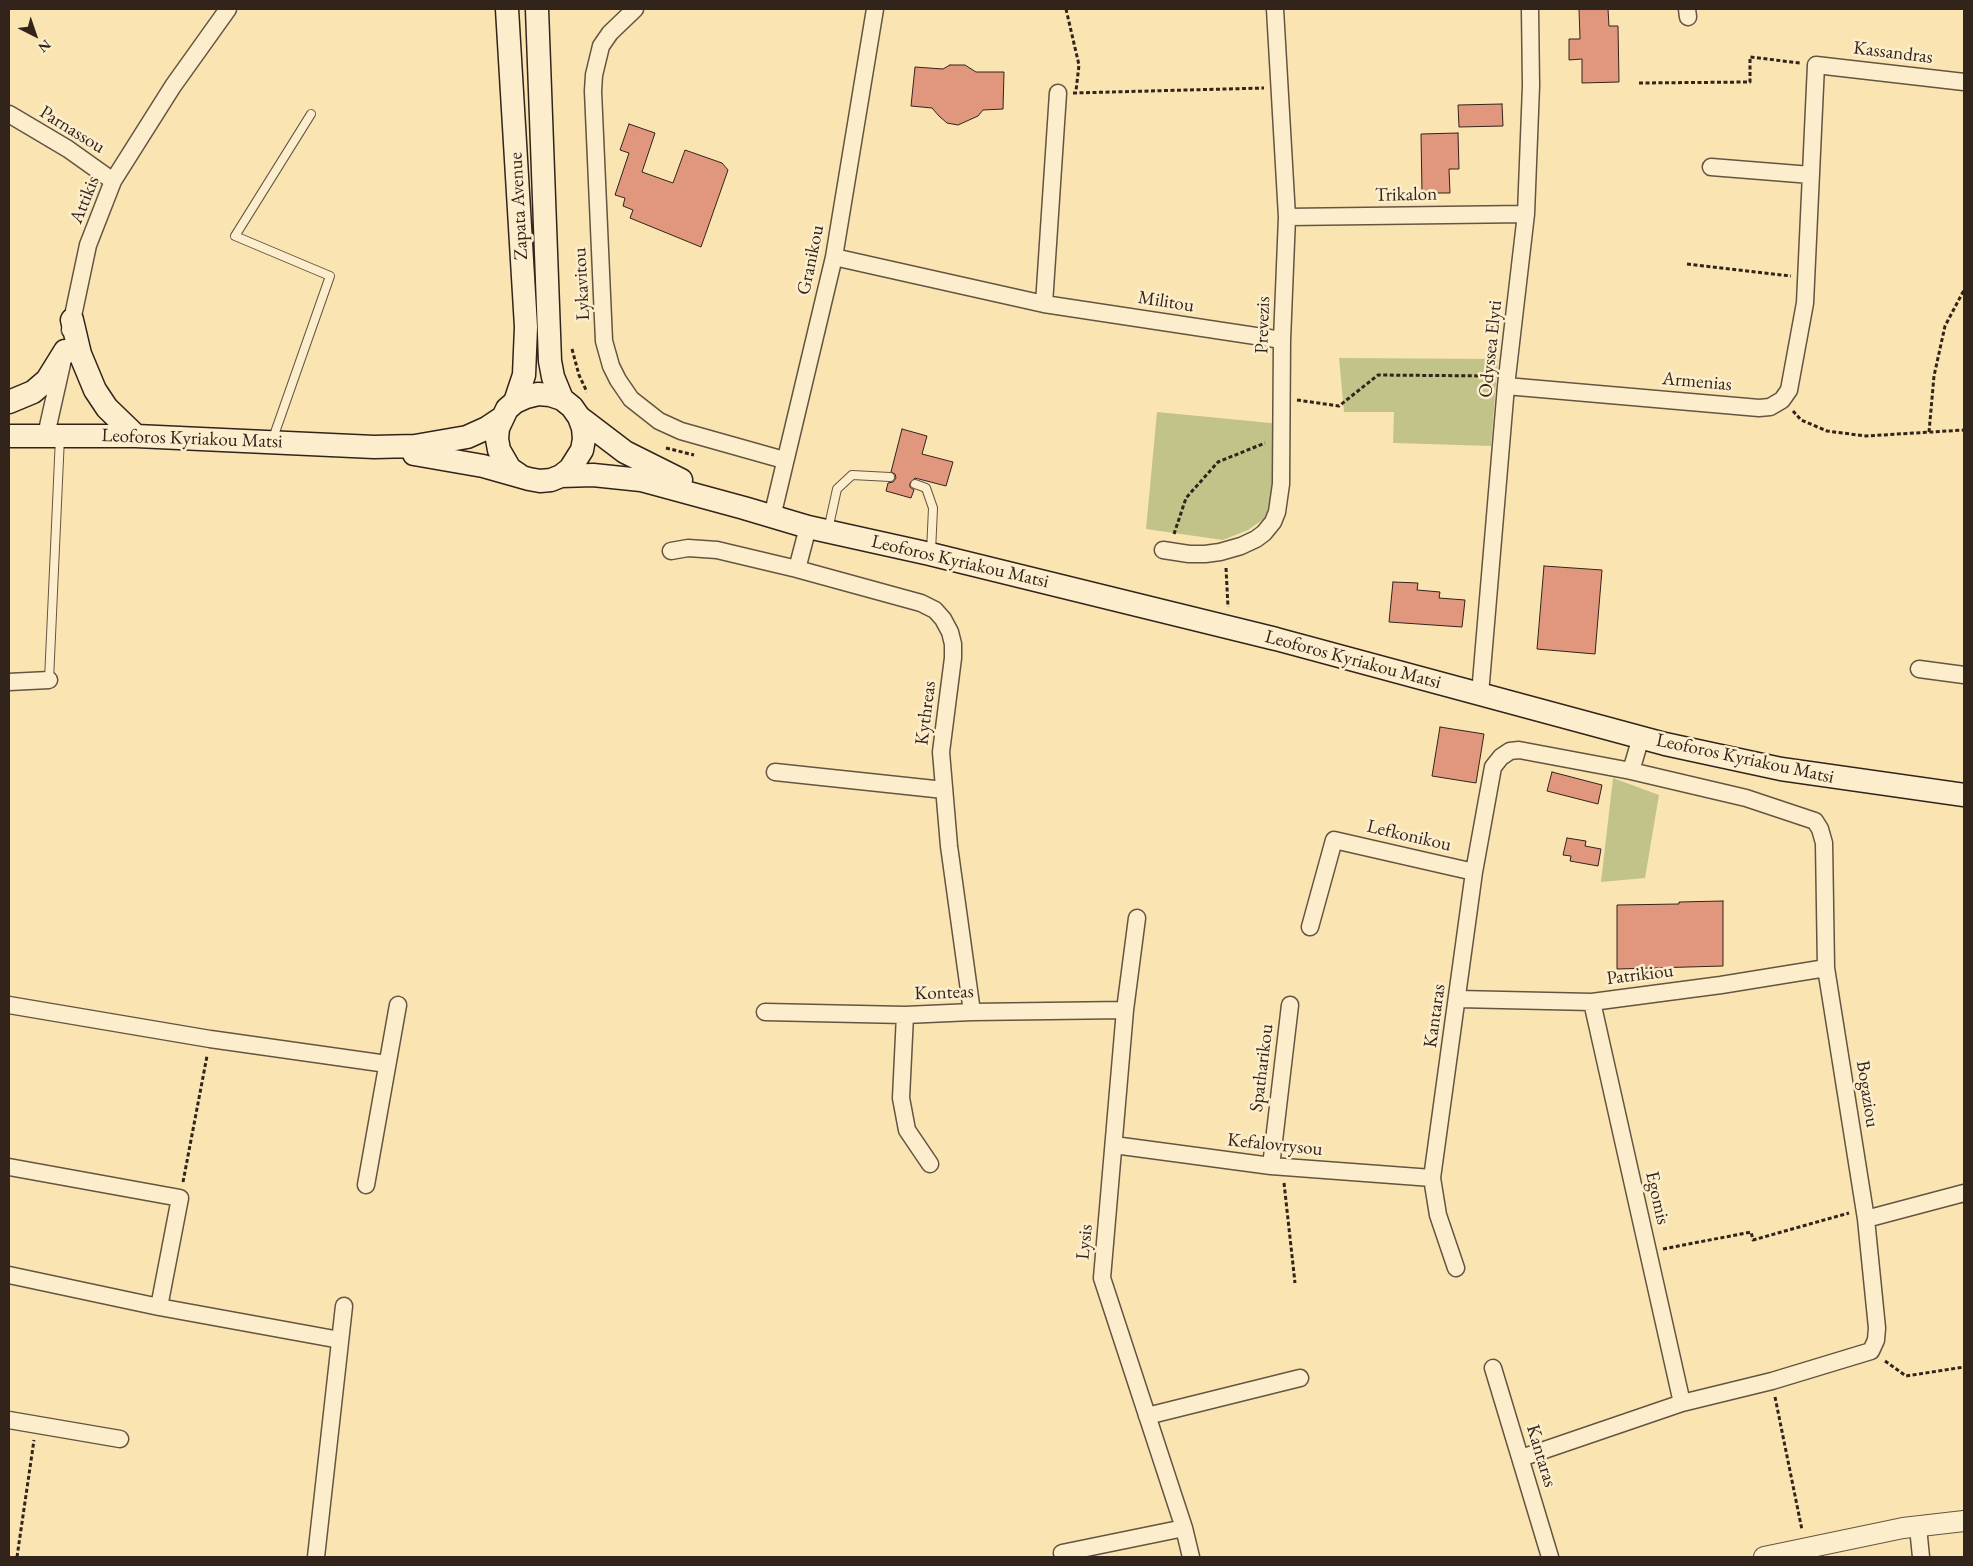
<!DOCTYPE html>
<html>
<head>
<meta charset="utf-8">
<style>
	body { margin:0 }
	#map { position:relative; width:1973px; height:1566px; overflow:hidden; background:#fae5b2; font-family:"EB Garamond",serif }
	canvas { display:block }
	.frame { position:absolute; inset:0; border:10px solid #32231b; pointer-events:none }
	.north { position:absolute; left:10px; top:10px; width:50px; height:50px; -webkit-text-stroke:4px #fceecd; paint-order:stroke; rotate:139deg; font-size:14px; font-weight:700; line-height:20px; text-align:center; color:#32231b }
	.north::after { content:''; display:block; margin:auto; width:18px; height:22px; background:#32231b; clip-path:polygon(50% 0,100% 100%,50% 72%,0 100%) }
</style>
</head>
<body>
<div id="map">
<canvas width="1973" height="1566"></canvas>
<div class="frame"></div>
<div class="north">N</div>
</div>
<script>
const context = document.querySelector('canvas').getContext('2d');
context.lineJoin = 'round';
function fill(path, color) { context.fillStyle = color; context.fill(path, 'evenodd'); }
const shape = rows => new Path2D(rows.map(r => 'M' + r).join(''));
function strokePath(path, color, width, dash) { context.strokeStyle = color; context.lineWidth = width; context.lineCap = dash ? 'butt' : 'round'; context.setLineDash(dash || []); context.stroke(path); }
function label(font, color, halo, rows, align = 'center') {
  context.font = font + ' "EB Garamond",serif'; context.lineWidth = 5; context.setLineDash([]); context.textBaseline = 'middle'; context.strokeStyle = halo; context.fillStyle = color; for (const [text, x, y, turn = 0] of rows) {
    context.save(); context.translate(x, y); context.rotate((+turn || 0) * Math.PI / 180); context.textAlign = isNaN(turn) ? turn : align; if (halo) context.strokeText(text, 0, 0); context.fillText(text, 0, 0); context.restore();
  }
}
const green = shape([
	[1339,358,1498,359,1491,446,1393,443,1394,412,1344,412],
	[1157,412,1281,424,1268,516,1248,530,1223,540,1146,529],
	[1613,778,1659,795,1645,878,1601,882]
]);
const building = shape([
	[1579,9,1608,9,1609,26,1618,26,1619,82,1582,83,1582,59,1569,60,1569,39,1580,39,1579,9],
	[950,65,965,65,976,72,1004,72,1003,109,983,110,978,116,958,125,947,123,939,116,932,108,911,106,915,67,943,69,950,65],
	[1502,104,1503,126,1459,127,1458,105,1502,104],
	[629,124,655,133,642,172,673,183,685,150,722,163,728,170,701,247,630,218,633,210,623,206,625,198,615,195,629,153,620,150,629,124],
	[1458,133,1459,169,1449,169,1450,193,1422,193,1421,134,1458,133],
	[902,429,927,436,922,454,953,462,946,486,915,478,910,483,910,487,914,490,911,498,886,491,888,483,893,482,896,478,895,474,891,472,902,429],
	[1544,566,1602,570,1595,654,1537,649,1544,566],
	[1393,582,1418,583,1417,590,1440,592,1439,598,1465,600,1462,627,1389,622,1393,582],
	[1440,727,1484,734,1476,783,1432,776,1440,727],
	[1552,772,1602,785,1598,804,1547,791,1552,772],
	[1567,838,1586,841,1585,846,1601,849,1598,866,1570,861,1571,856,1563,855,1567,838],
	[1723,901,1723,966,1617,969,1617,905,1679,904,1679,902,1723,901]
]);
const path = shape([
	[1066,9,1079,65,1076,91],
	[1639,83,1750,82,1750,57,1800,63],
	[1073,93,1264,88],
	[1687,264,1791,276],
	[572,349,579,375,587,392],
	[1297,400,1339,406,1378,375,1492,376],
	[1793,411,1801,420,1827,431,1866,436,1964,430],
	[1929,432,1934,376,1945,326,1964,290],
	[666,448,694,455],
	[1174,534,1186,498,1218,462,1265,443],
	[1226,568,1228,607],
	[183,1182,207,1056],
	[1284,1183,1295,1283],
	[1663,1249,1751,1232,1753,1240,1849,1213],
	[1885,1361,1906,1376,1964,1367],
	[1775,1397,1802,1530],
	[17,1557,34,1440]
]);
const service = shape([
	[272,441,330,276,235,236,311,114],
	[915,484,926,488,933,508,931,552],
	[828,530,837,489,852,475,890,477],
	[49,680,60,437]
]);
const minor = shape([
	[635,9,610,33,601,46,594,75,593,91,604,341,611,366,618,380,631,399,659,421,681,431,784,460],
	[1687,9,1688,17],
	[9,114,68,149,113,181],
	[1711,167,1811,175],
	[1287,217,1526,214],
	[834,257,1044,304,1282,340],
	[1044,304,1058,93],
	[70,330,88,245,113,181,173,86,228,9],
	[1506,386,1759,408,1770,407,1782,400,1789,390,1805,303,1816,65,1964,82],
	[46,435,62,364],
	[772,517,834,257,875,9],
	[808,527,797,569,921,603,935,610,943,619,950,632,953,644,953,658,941,752,949,846,972,1012],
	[1163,550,1189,554,1205,554,1220,552,1241,546,1256,539,1264,533,1273,522,1277,512,1281,484,1282,340,1287,217,1275,9],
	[671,551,688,548,717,550,797,569],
	[1919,669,1964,675],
	[9,682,49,680],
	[1480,694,1506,386,1526,214,1531,86,1530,9],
	[1631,771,1641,737],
	[775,772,944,790],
	[1137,918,1125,1010,1102,1278,1184,1528,1191,1557],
	[1310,927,1334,840,1474,872],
	[1458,999,1592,1002,1721,985,1826,968],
	[1592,1002,1682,1403],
	[9,1005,210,1039,387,1064],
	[765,1012,905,1015,972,1012,1125,1010],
	[905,1015,901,1098,907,1130,930,1164],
	[1114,1145,1271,1166,1432,1178],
	[1271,1166,1290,1005],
	[9,1167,180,1198,159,1307],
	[366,1185,398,1005],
	[1866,1219,1964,1193],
	[1456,1268,1438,1215,1432,1178,1474,872,1493,767,1501,757,1510,751,1519,750,1631,771,1746,798,1815,821,1820,829,1824,843,1826,968,1866,1219,1877,1328,1876,1340,1871,1351,1772,1381,1682,1403,1521,1458],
	[9,1275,159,1307,340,1340],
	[1493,1368,1550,1557],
	[1147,1416,1300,1378],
	[9,1420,120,1439],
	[1918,1527,1921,1557],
	[1062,1553,1184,1528],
	[316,1557,344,1306]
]);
const tertiary = shape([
	[1764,1557,1903,1528,1964,1521]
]);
const secondary = shape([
	[507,9,526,327,524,375,515,402],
	[537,9,550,361,553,377,562,399],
	[72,320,80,354,95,390,107,408,136,436],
	[9,402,33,392,47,380,65,351],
	[9,436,136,436,374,447,415,446,467,437,487,428,502,418],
	[414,454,483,466,529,479,540,481,551,480,561,476,570,469,582,450,584,439,583,428,579,417],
	[519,475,510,469,499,450,497,439,498,428,507,409,515,402,526,397,538,394,550,395,562,399,572,407,579,417,625,452,681,480],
	[561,476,593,475,641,480,744,508,808,527,930,554,1276,639,1665,744,1781,769,1964,795]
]);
const streetNames = [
	["Kassandras",1893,53,7],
	["Parnassou",72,130,32],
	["Trikalon",1406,195,-1],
	["Attikis",85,200,-68],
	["Zapata Avenue",519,206,-93],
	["Granikou",811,260,-78],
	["Lykavitou",582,284,-93],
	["Militou",1166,302,9],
	["Prevezis",1263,325,-88],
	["Odyssea Elyti",1491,349,-84],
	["Armenias",1697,382,5],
	["Leoforos Kyriakou Matsi",192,439,2],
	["Leoforos Kyriakou Matsi",960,562,13],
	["Leoforos Kyriakou Matsi",1353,660,15],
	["Kythreas",926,713,-83],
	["Leoforos Kyriakou Matsi",1745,759,12],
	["Lefkonikou",1409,836,13],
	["Patrikiou",1640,975,-7],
	["Konteas",944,993,-2],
	["Kantaras",1435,1016,-82],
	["Spatharikou",1262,1068,-83],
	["Bogaziou",1867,1094,81],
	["Kefalovrysou",1275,1145,6],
	["Egomis",1657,1198,77],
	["Lysis",1085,1242,-84],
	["Kantaras",1541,1456,73]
];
fill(green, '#c2c389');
fill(building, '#e0977d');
strokePath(building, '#32231b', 1);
strokePath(service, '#645441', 10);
strokePath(minor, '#645441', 19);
strokePath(tertiary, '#645441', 22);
strokePath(secondary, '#32231b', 25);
strokePath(path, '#32231b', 3, [4, 2.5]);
strokePath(service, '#fceecd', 8);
strokePath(minor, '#fceecd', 16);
strokePath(tertiary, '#fceecd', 20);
strokePath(secondary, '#fceecd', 22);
label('19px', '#32231b', '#fceecd', streetNames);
</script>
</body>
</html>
